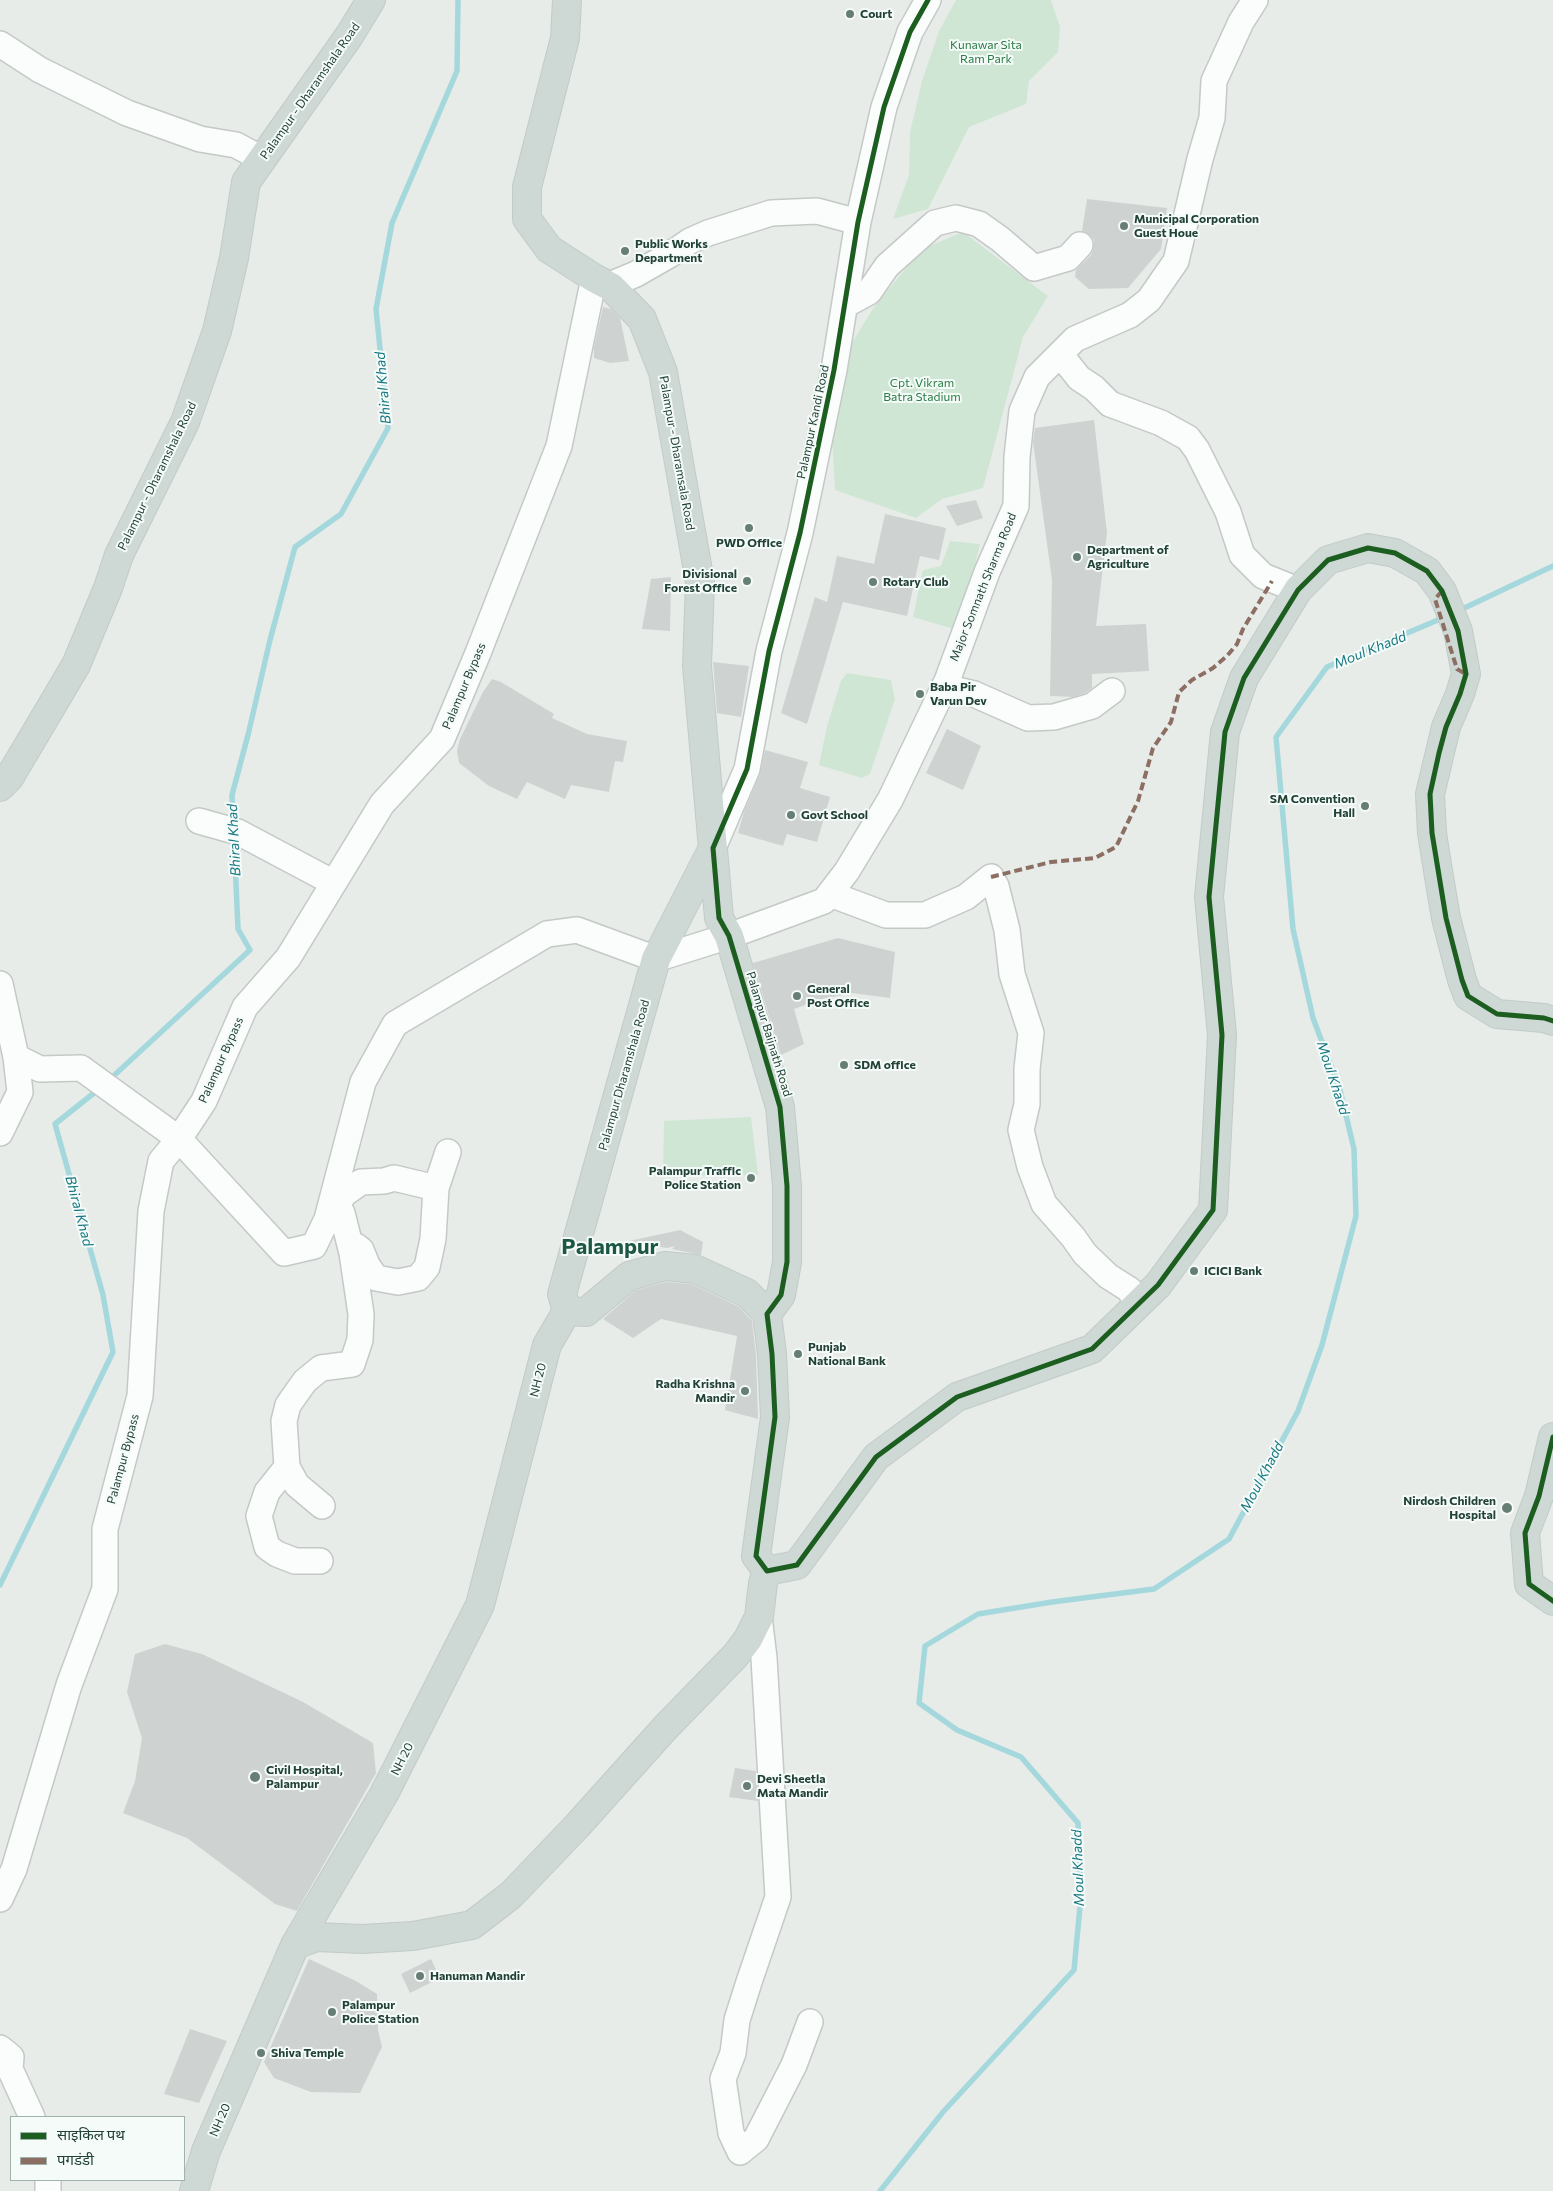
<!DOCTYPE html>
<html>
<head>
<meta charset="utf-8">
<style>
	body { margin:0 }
	#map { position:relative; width:1553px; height:2191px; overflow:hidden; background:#e7ece9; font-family:Commissioner,"Noto Sans Devanagari",sans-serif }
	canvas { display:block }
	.legend { position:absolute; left:10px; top:2116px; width:175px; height:65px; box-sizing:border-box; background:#f5fbf8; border:1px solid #a1b1ab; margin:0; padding:6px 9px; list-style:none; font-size:15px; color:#224237 }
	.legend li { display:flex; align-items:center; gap:10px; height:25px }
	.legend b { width:25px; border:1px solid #a1b1ab }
</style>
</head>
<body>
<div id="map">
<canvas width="1553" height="2191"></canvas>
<ul class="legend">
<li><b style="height:6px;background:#1b5e20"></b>साइकिल पथ</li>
<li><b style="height:6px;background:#8d6e63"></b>पगडंडी</li>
</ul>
</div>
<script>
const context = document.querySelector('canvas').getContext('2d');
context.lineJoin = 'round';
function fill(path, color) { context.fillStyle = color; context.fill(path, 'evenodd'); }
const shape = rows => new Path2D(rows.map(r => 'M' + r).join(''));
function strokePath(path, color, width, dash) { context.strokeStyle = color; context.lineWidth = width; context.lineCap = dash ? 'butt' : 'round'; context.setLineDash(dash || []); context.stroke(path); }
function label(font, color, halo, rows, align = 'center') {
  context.font = font + ' Commissioner,sans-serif'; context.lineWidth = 4; context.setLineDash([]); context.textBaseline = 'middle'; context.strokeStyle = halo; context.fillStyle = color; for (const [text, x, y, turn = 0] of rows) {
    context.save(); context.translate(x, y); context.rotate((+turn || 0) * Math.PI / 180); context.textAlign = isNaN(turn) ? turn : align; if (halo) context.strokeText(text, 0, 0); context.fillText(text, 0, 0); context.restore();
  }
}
const green = shape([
	[956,0,1051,0,1060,27,1058,52,1029,81,1026,104,969,127,928,209,893,219,909,175,910,132,922,81,939,31],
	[963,232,1048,296,1023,337,983,488,942,499,916,518,835,490,831,423,842,359,874,307,922,249],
	[950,541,980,544,962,619,954,629,913,617,923,570,941,566],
	[847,673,891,680,895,699,870,774,862,778,819,765,827,726,841,681],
	[751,1117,758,1175,663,1176,664,1121]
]);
const stream = shape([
	[1458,611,1553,566],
	[233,824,232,795,248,735,270,640,295,547,341,514,388,428,376,309,392,223,457,71,458,0],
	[108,1081,250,950,238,929,234,838],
	[0,1585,113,1352,103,1295,55,1124,99,1089],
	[880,2191,943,2112,1074,1970,1081,1896,1078,1823,1021,1757,957,1730,919,1703,925,1646,978,1614,1052,1602,1154,1589,1229,1539,1298,1411,1322,1345,1356,1216,1354,1149,1340,1090,1313,1018,1293,929,1276,737,1327,667,1445,617]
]);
const building = shape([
	[1087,199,1167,208,1161,249,1128,288,1089,289,1075,277,1076,270,1091,255,1094,248,1094,240,1090,235,1082,231],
	[603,307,611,309,620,318,629,361,610,363,594,358,594,348],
	[1094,420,1107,533,1096,626,1146,624,1149,671,1092,674,1092,688,1085,693,1073,697,1050,696,1052,580,1033,442,1035,428],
	[976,500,983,518,957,526,946,506],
	[885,514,946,528,939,560,920,556,907,616,843,602,807,724,781,713,815,597,827,602,837,556,874,564],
	[671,577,670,631,642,629,651,579],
	[713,662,749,666,741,717,717,713],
	[492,679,501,682,554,714,552,718,587,734,627,741,623,762,615,761,609,792,571,785,565,799,527,782,517,799,489,786,459,763,457,751,460,739,483,692],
	[947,729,981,746,963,790,926,773],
	[765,750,808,762,800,788,830,797,817,842,787,834,783,846,738,833,744,812,760,774],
	[838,938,895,952,890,998,852,993,822,999,794,1009,804,1044,781,1055,753,963],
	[680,1230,703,1242,701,1255,672,1249,675,1246,667,1248,629,1241],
	[666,1282,691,1284,738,1306,752,1321,756,1355,758,1419,725,1410,737,1336,661,1319,633,1338,603,1319,636,1290],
	[165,1644,202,1654,303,1702,373,1743,376,1773,297,1911,275,1904,187,1838,123,1813,135,1781,142,1738,127,1692,135,1654],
	[735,1768,756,1771,758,1801,729,1797],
	[309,1959,356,1981,377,1994,378,2030,382,2047,360,2093,311,2092,274,2078,264,2062],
	[431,1959,440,1978,410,1993,401,1974],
	[190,2029,227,2041,199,2103,164,2094]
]);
const minor = shape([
	[0,44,40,70,127,113,200,139,236,145,262,159],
	[611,287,617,282,636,274,671,254,690,241,708,233,771,213,817,211,858,222],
	[845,305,869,292,887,266,935,223,956,218,979,224,1000,239,1034,268,1068,258,1080,245],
	[1060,354,1079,378,1094,388,1110,404,1161,423,1188,438,1197,450,1228,512,1242,555,1263,576,1298,590],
	[944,687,974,694,1028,718,1054,717,1092,706,1112,691],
	[199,821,238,832,334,883],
	[713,848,747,769,769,651,800,533,834,370,858,222,884,107,910,32,928,0],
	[830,894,886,915,925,915,966,897,991,877,996,886,1007,930,1012,974,1031,1033,1027,1069,1027,1104,1021,1130,1030,1167,1044,1204,1073,1237,1085,1254,1108,1276,1130,1290,1137,1305],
	[0,984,16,1057,40,1069,81,1068,179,1139,284,1253,314,1246,327,1219,363,1082,395,1024,547,934,577,930,656,959,729,936,824,901,847,871,890,800,947,681,987,572,1016,506,1017,457,1022,411,1037,377,1075,339,1130,315,1149,300,1176,261,1200,159,1212,118,1214,81,1241,22,1255,0],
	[0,1133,20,1092,16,1057],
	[336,1207,344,1194,361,1182,384,1181,394,1178,436,1188,448,1152],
	[356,1246,361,1250,367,1265,376,1278,398,1282,418,1278,427,1267,433,1239,436,1188],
	[287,1467,297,1485,322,1506],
	[320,1561,295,1561,277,1554,267,1547,259,1516,267,1492,287,1467,284,1421,288,1405,305,1381,321,1368,352,1364,360,1340,361,1314,352,1253,342,1213,332,1202],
	[759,1617,764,1658,778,1897,749,1982,737,2020,733,2053,723,2079,731,2133,740,2152,756,2139,794,2065,810,2022],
	[0,1899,14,1869,69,1685,105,1589,105,1529,140,1396,151,1211,161,1161,179,1139,204,1101,245,1007,288,958,382,804,442,739,478,653,559,446,594,278],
	[0,2048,11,2057,10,2069,32,2117],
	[48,2191,48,2180]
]);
const major = shape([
	[567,0,565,38,527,187,527,219,549,249,594,278,611,287,642,319,663,372,700,582,697,666,719,918,729,936,780,1107,787,1186,787,1262,781,1295,767,1314],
	[0,787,9,778,76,665,108,588,119,555,185,422,217,331,234,258,246,182,349,36,371,0],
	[567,1311,586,1312,629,1276,665,1266,695,1269,747,1293,767,1314,772,1354,775,1417,756,1556,767,1571,797,1565,876,1457,957,1397,1092,1349,1158,1285,1213,1210,1222,1035,1209,897,1225,732,1244,678,1298,590,1328,560,1368,548,1395,553,1427,571,1442,591,1458,631,1466,674,1460,694,1446,727,1430,794,1432,833,1439,877,1446,918,1462,980,1468,996,1497,1014,1544,1018,1553,1021],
	[567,1311,562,1294,656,959,713,848],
	[1553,1437,1539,1496,1525,1533,1529,1584,1553,1601],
	[295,1945,317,1937,362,1939,413,1936,472,1925,511,1895,577,1826,665,1728,735,1656,748,1639,759,1617,763,1583,767,1571],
	[194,2191,206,2151,295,1945,384,1794,480,1605,547,1345,567,1311]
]);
const quiet = shape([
	[1442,591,1435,599,1457,669,1466,674],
	[991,877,1051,862,1095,858,1116,847,1138,801,1153,748,1171,722,1179,692,1192,680,1213,668,1227,656,1237,644,1243,629,1272,581]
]);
const cycleway = shape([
	[928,0,910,32,884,107,858,222,834,370,800,533,769,651,747,769,713,848,719,918,729,936,780,1107,787,1186,787,1262,781,1295,767,1314,772,1354,775,1417,756,1556,767,1571,797,1565,876,1457,957,1397,1092,1349,1158,1285,1213,1210,1222,1035,1209,897,1225,732,1244,678,1298,590,1328,560,1368,548,1395,553,1427,571,1442,591,1458,631,1466,674,1460,694,1446,727,1439,753,1430,794,1432,833,1446,918,1462,980,1468,996,1497,1014,1544,1018,1553,1021],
	[1553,1437,1539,1496,1525,1533,1529,1584,1553,1601]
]);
const markers = [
	[850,14,5,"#677e75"],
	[1124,226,5,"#677e75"],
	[625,251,5,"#677e75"],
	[749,528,5,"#677e75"],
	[1077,557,5,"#677e75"],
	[747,581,5,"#677e75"],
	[873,582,5,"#677e75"],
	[920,694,5,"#677e75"],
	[1365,806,5,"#677e75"],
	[791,815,5,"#677e75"],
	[797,996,5,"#677e75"],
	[844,1065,5,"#677e75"],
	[751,1178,5,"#677e75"],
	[1194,1271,5,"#677e75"],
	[798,1354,5,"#677e75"],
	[745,1391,5,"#677e75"],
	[1507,1508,6,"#677e75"],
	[255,1777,6,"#677e75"],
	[747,1786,5,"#677e75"],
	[420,1976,5,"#677e75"],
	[332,2012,5,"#677e75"],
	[261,2053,5,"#677e75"]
];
const poiNames = [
	["Court",860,14],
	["Municipal Corporation",1134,219],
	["Guest Houe",1134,233],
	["Public Works",635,244],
	["Department",635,258],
	["PWD Office",749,543,"center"],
	["Department of",1087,550],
	["Agriculture",1087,564],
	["Divisional",737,574,"right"],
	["Forest Office",737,588,"right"],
	["Rotary Club",883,582],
	["Baba Pir",930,687],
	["Varun Dev",930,701],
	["SM Convention",1355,799,"right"],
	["Hall",1355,813,"right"],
	["Govt School",801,815],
	["General",807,989],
	["Post Office",807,1003],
	["SDM office",854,1065],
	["Palampur Traffic",741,1171,"right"],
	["Police Station",741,1185,"right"],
	["ICICI Bank",1204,1271],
	["Punjab",808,1347],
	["National Bank",808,1361],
	["Radha Krishna",735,1384,"right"],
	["Mandir",735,1398,"right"],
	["Nirdosh Children",1496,1501,"right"],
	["Hospital",1496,1515,"right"],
	["Civil Hospital,",266,1770],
	["Palampur",266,1784],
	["Devi Sheetla",757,1779],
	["Mata Mandir",757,1793],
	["Hanuman Mandir",430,1976],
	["Palampur",342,2005],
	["Police Station",342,2019],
	["Shiva Temple",271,2053]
];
const parkNames = [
	["Kunawar Sita",986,45],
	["Ram Park",986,59],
	["Cpt. Vikram",922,383],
	["Batra Stadium",922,397]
];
const streetNames = [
	["Palampur - Dharamshala Road",310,91,-55],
	["Palampur Kandi Road",813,422,-78],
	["Palampur - Dharamsala Road",677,453,80],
	["Palampur - Dharamshala Road",157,476,-64],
	["Major Somnath Sharma Road",983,587,-68],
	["Palampur Bypass",464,686,-67],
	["Palampur Baijnath Road",769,1034,73],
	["Palampur Bypass",221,1060,-66],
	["Palampur Dharamshala Road",624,1075,-74],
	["NH 20",538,1380,-76],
	["Palampur Bypass",123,1459,-75],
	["NH 20",402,1759,-63],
	["NH 20",220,2120,-67]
];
const waterNames = [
	["Bhiral Khad",383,388,-95],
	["Moul Khadd",1370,650,-22],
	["Bhiral Khad",234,840,-93],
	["Moul Khadd",1333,1078,72],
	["Bhiral Khad",79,1211,75],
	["Moul Khadd",1262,1477,-62],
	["Moul Khadd",1078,1868,-92]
];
const townNames = [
	["Palampur",610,1247]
];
fill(green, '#cfe6d5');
strokePath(stream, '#a5d8dc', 5.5);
fill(building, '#ced3d1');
strokePath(minor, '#c4c9c6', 28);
strokePath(major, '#c2cbc7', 30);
strokePath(minor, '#fbfcfc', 25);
strokePath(major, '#ced8d4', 28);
strokePath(quiet, '#8d6e63', 4, [8, 4]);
strokePath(cycleway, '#1b5e20', 5);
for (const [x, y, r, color] of markers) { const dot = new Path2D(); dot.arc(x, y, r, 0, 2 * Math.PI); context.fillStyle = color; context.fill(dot); strokePath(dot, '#f5fbf8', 2); }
label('bold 12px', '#224237', '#f5fbf8', poiNames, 'left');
label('12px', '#297c44', '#f5fbf8', parkNames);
label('12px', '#224237', '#f5fbf8', streetNames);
label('italic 14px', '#177883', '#f5fbf8', waterNames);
label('bold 22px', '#1c5644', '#f5fbf8', townNames);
</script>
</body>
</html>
